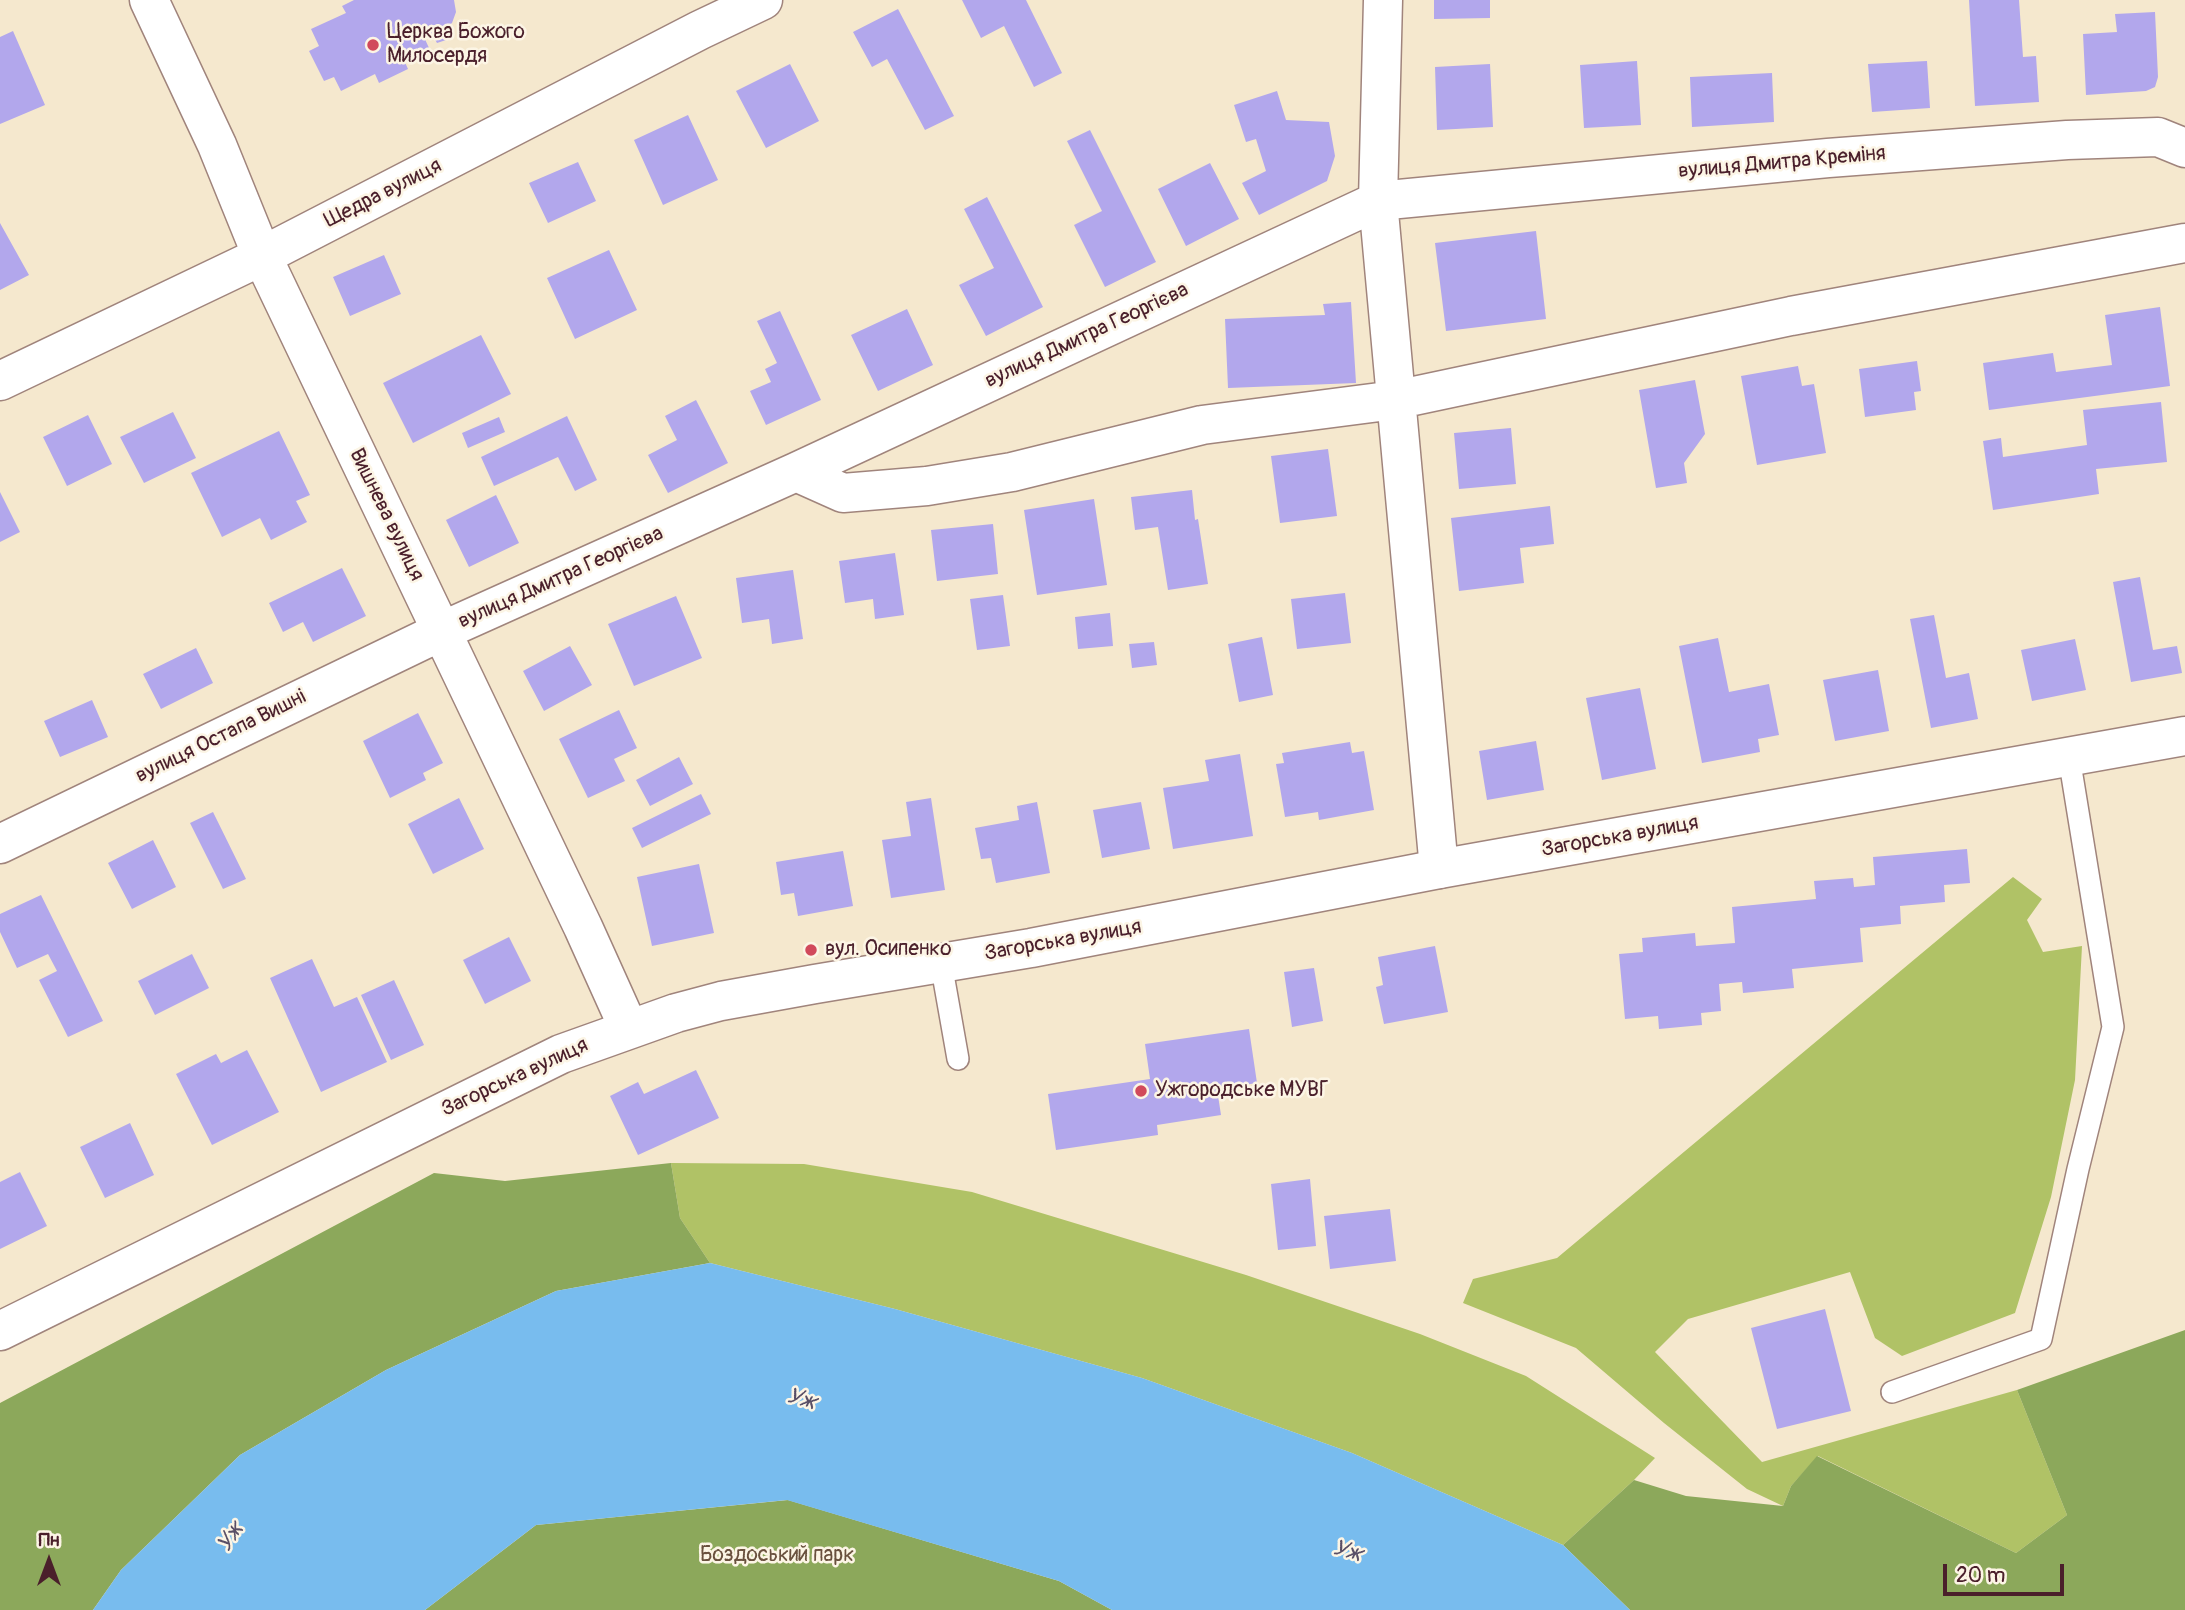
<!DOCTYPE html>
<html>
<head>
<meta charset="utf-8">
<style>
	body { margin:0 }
	#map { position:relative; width:2185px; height:1610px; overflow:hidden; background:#f5e8ce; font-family:Pangolin,sans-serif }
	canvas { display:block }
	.north { position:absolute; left:14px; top:1526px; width:70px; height:70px; -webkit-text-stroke:5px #fcf5e5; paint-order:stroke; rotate:0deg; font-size:19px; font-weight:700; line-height:28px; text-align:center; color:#4a1f2b }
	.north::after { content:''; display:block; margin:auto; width:24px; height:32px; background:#4a1f2b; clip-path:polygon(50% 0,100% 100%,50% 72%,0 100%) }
	.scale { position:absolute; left:1943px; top:1564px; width:121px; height:32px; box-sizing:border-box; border:4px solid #4a1f2b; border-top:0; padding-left:9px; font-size:21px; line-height:24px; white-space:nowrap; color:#4a1f2b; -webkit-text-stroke:5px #fcf5e5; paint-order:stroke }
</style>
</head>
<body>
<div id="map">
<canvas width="2185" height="1610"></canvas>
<div class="north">Пн</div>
<div class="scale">20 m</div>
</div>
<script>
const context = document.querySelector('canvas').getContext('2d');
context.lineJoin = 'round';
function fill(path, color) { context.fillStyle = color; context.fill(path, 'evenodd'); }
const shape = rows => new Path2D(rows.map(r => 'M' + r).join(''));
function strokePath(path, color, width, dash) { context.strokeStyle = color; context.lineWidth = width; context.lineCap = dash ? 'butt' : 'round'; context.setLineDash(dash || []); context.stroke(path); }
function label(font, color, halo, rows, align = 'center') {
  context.font = font + ' Pangolin,sans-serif'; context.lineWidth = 5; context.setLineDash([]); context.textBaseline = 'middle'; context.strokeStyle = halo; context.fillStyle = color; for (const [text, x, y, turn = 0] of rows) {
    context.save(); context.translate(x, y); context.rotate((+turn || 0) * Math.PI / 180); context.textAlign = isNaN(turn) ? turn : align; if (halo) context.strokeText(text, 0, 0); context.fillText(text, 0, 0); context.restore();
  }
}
const green = shape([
	[2013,877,2042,899,2027,920,2043,952,2082,946,2075,1080,2051,1197,2015,1313,1902,1356,1875,1338,1850,1272,1688,1319,1655,1352,1762,1462,2017,1390,2067,1515,2016,1553,1818,1456,1791,1486,1783,1506,1747,1489,1664,1423,1576,1348,1463,1303,1473,1279,1557,1258],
	[671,1163,804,1164,972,1192,1246,1275,1420,1334,1526,1376,1655,1458,1634,1480,1563,1545,1352,1453,1142,1378,895,1309,710,1263,680,1218]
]);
const forest = shape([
	[671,1163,680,1218,710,1263,556,1291,386,1370,240,1455,121,1570,93,1610,0,1610,0,1403,434,1173,505,1181],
	[2185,1330,2185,1610,1630,1610,1563,1545,1634,1480,1686,1496,1783,1506,1791,1486,1817,1456,2016,1553,2067,1515,2017,1390],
	[788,1500,1059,1581,1112,1610,425,1610,536,1525]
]);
const water = shape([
	[710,1263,895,1309,1142,1378,1352,1453,1563,1545,1630,1610,1112,1610,1059,1581,787,1500,536,1525,425,1610,93,1610,121,1570,240,1455,386,1370,556,1291]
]);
const building = shape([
	[354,0,454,0,456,12,452,23,445,28,449,39,437,43,432,34,424,37,429,48,404,60,408,69,379,83,375,74,341,91,334,77,324,81,309,51,319,46,311,29,346,13,342,6],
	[962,0,1026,0,1062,73,1034,87,1004,26,981,38],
	[1434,0,1490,0,1490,18,1434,19],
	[1969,0,2019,0,2023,57,2036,56,2039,102,1975,106],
	[898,9,954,116,925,130,887,59,872,67,853,32],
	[2155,12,2158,77,2155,87,2146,91,2086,95,2083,34,2117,32,2115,14],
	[13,31,45,105,0,124,0,37],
	[1637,61,1641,125,1584,128,1580,65],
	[1927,61,1930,108,1872,112,1868,64],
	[790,64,819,121,766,148,736,91],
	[1490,64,1493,127,1437,130,1435,67],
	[1772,73,1774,122,1692,127,1690,77],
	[1277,91,1286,120,1329,122,1335,156,1327,181,1259,215,1242,183,1266,171,1256,139,1246,142,1234,105],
	[688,115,718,180,663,205,634,140],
	[1090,130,1156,262,1105,287,1074,225,1102,211,1067,141],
	[578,162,596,201,548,223,529,183],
	[1210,163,1239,219,1186,246,1158,189],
	[987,197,1043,307,986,336,959,285,994,268,964,209],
	[0,223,29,275,0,290],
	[1536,231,1546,319,1446,331,1435,243],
	[609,250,637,310,575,339,547,278],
	[384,255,401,294,350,316,333,277],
	[1351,302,1356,383,1228,388,1225,319,1325,315,1323,304],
	[2160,307,2170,386,1989,410,1983,363,2053,353,2056,372,2112,365,2105,315],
	[907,309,933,365,878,391,851,335],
	[780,311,821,400,766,425,750,391,771,382,765,369,777,363,757,321],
	[481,335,511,394,413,443,383,383],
	[1917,361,1921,391,1914,392,1916,410,1865,417,1859,369],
	[1798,366,1802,386,1814,384,1826,453,1757,465,1741,376],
	[1695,380,1705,434,1684,463,1687,483,1656,488,1639,390],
	[696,400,728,463,668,493,648,455,677,440,665,416],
	[2161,402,2167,462,2096,469,2099,494,1993,510,1983,441,2001,438,2003,457,2087,445,2083,410],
	[173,412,196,458,144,483,120,437],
	[88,415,112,464,67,486,43,437],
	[567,416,597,480,575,491,558,457,494,486,481,457],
	[499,417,505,432,468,448,462,433],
	[1511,428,1516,484,1459,489,1454,433],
	[279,431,310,495,296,501,307,522,271,540,260,518,222,537,191,473],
	[1328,449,1337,516,1280,523,1271,456],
	[1192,490,1195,520,1198,519,1208,584,1168,590,1158,527,1135,530,1131,497],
	[0,492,20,532,0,542],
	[496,495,519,543,469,567,446,520],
	[1094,499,1107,585,1037,595,1024,510],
	[1550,506,1554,544,1520,548,1524,583,1459,591,1451,518],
	[993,524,998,574,937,581,931,530],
	[895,553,904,615,875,619,873,599,845,603,839,561],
	[342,568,366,616,313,642,303,622,283,632,269,603],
	[793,570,803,639,772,644,769,619,742,623,736,578],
	[2140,577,2153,650,2177,646,2182,673,2131,682,2113,582],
	[1345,593,1351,643,1297,649,1291,599],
	[1003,595,1010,646,977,650,970,599],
	[676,596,702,658,634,686,608,624],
	[1110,613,1113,646,1078,649,1075,617],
	[1934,615,1946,678,1969,673,1978,719,1931,728,1910,619],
	[1262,637,1273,695,1239,702,1228,644],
	[1718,638,1729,692,1769,684,1779,735,1758,739,1760,752,1702,763,1679,646],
	[2075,639,2086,690,2032,701,2021,650],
	[1154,642,1157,665,1132,668,1129,644],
	[570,646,592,685,544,711,523,671],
	[196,648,213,683,161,709,143,674],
	[1878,670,1889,731,1835,741,1823,680],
	[1640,688,1656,769,1602,780,1586,698],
	[92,700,108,737,60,757,44,721],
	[619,710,637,748,614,759,625,781,588,798,559,739],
	[418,713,443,763,423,773,426,780,390,798,363,741],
	[1536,741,1544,790,1487,800,1479,751],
	[1350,742,1352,753,1364,751,1374,810,1319,820,1318,812,1285,817,1276,764,1284,763,1282,753],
	[1240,754,1253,836,1173,849,1163,788,1209,781,1205,760],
	[679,757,693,784,650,806,636,780],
	[701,794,711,814,642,848,632,828],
	[459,798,484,849,433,874,408,824],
	[931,798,945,890,891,898,882,840,911,836,906,802],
	[1037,802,1050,873,996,883,991,858,981,859,975,828,1019,820,1017,806],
	[1141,802,1150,849,1102,858,1093,810],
	[213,812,246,879,223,889,190,823],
	[153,840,176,887,132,909,108,863],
	[1967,849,1970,883,1944,885,1945,902,1900,906,1901,924,1860,928,1863,962,1792,969,1794,988,1743,993,1742,982,1719,984,1721,1011,1701,1013,1702,1025,1659,1029,1658,1016,1625,1019,1619,954,1643,952,1642,938,1695,933,1696,946,1735,943,1732,907,1816,899,1814,881,1853,878,1854,887,1875,885,1873,857],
	[843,851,853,906,798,916,794,893,781,895,776,862],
	[699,864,714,933,652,946,637,877],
	[41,895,103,1021,68,1037,39,980,57,971,48,954,17,968,0,932,0,914],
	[509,937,531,981,485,1004,463,960],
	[1435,946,1448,1012,1384,1024,1376,987,1383,985,1378,957],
	[192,954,209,988,155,1015,138,981],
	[312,959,334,1007,357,997,387,1062,321,1092,270,978],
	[1314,968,1323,1021,1292,1027,1284,972],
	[394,980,424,1045,391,1060,361,995],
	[1249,1029,1257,1083,1217,1089,1221,1115,1157,1125,1158,1135,1056,1150,1048,1094,1150,1079,1145,1044],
	[247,1050,279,1112,212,1145,176,1074,216,1054,221,1063],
	[696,1070,719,1118,638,1155,610,1096,638,1082,644,1094],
	[130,1123,154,1175,105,1198,80,1147],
	[20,1172,47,1226,0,1249,0,1182],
	[1310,1179,1316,1246,1278,1250,1271,1184],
	[1390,1209,1396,1261,1330,1269,1324,1216],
	[1825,1309,1851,1411,1777,1429,1751,1328]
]);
const lane = shape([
	[941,963,958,1059],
	[1892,1392,2041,1339,2078,1169,2113,1027,2069,757]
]);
const street = shape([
	[149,0,217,145,262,256,583,927,629,1029],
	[1383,0,1378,201,1439,869],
	[0,381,262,256,700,30,763,0],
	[796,472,843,493,927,486,1012,472,1202,425,1395,400,1791,316,2185,243],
	[0,844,442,631,796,472,1378,201,1828,158,2067,140,2158,137,2185,148]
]);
const secondary = shape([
	[0,1331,561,1054,676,1013,721,1001,815,984,1031,948,1439,869,2185,736]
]);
const markers = [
	[373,45,7,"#d1495b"],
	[811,950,7,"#d1495b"],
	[1141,1091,7,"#d1495b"]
];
const poiNames = [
	["Церква Божого",387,33],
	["Милосердя",387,57],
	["вул. Осипенко",825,950],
	["Ужгородське МУВГ",1155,1091]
];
const streetNames = [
	["вулиця Дмитра Креміня",1782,163,-5],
	["Щедра вулиця",383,194,-27],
	["вулиця Дмитра Георгієва",1087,336,-25],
	["Вишнева вулиця",386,515,64],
	["вулиця Дмитра Георгієва",561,578,-24],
	["вулиця Остапа Вишні",221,737,-26],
	["Загорська вулиця",1620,837,-10],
	["Загорська вулиця",1063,941,-10],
	["Загорська вулиця",515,1078,-25]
];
const parkNames = [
	["Боздоський парк",777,1556]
];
const waterNames = [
	["Уж",801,1400,16],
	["Уж",231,1538,-56],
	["Уж",1347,1552,16]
];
fill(green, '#b0c266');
fill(forest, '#8ca85b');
fill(water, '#78bcee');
fill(building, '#b2a7ec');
strokePath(lane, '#a0847c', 24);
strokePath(street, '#a0847c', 41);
strokePath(secondary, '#a0847c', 41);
strokePath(lane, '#fff', 21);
strokePath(street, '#fff', 38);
strokePath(secondary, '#fff', 38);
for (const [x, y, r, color] of markers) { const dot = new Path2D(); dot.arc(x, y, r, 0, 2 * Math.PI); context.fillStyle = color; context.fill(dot); strokePath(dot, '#fcf5e5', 2.5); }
label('21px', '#4a1f2b', '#fcf5e5', poiNames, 'left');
label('21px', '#4a1f2b', '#fcf5e5', streetNames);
label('21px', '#69503d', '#fcf5e5', parkNames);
label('italic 23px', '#584e66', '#fcf5e5', waterNames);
</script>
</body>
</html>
